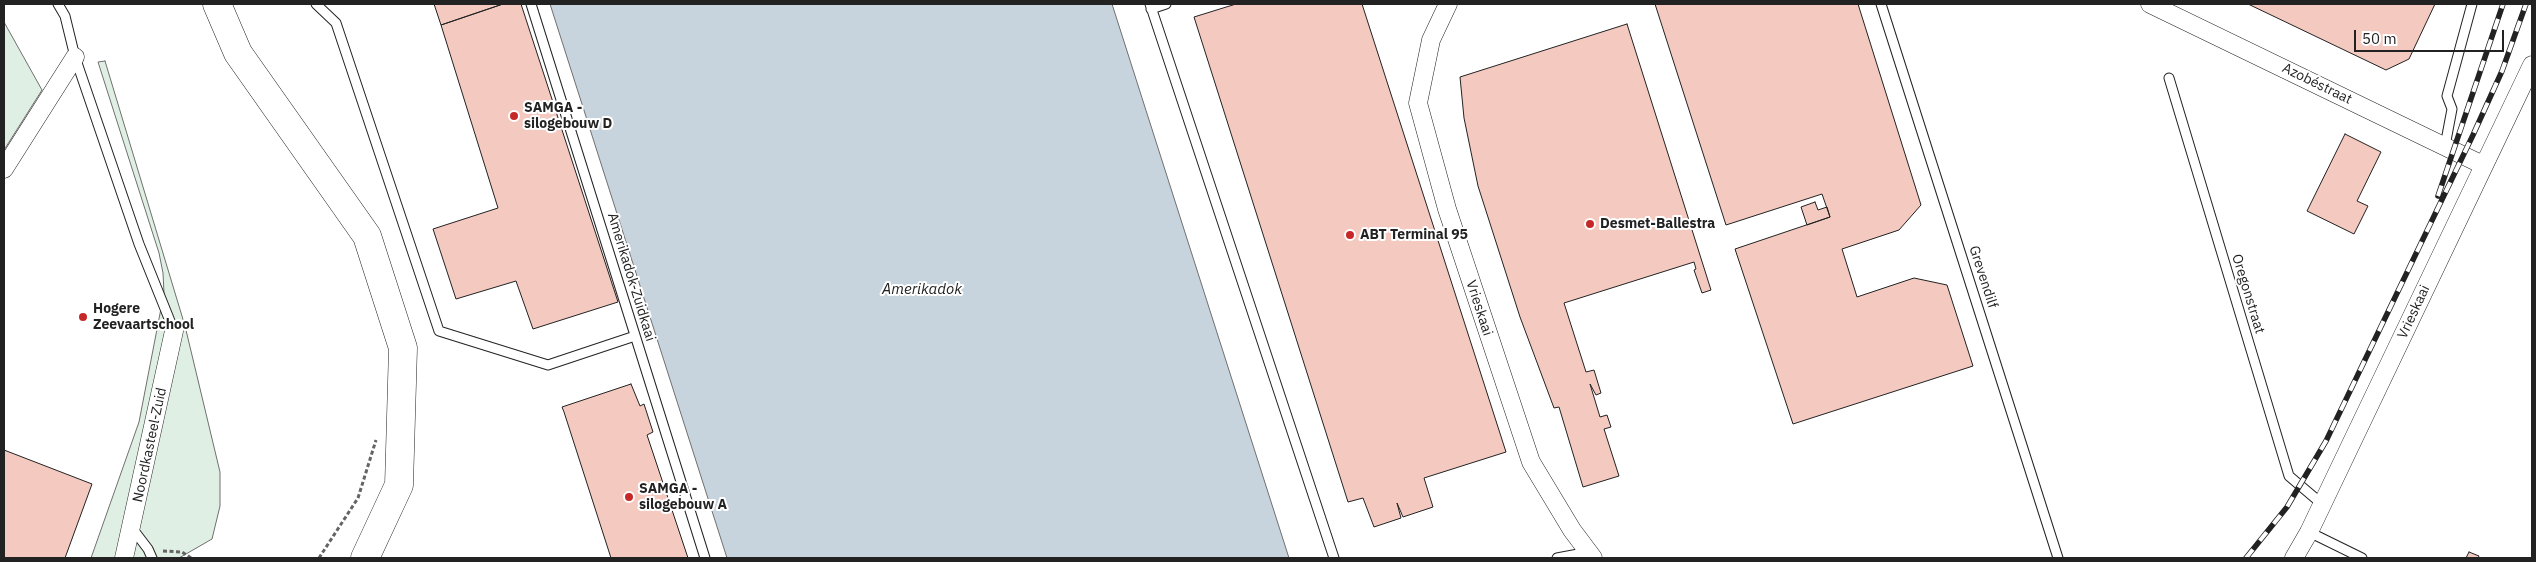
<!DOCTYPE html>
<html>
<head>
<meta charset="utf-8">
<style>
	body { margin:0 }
	#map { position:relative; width:2536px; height:562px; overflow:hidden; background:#fff; font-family:"IBM Plex Sans",sans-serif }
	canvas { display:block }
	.frame { position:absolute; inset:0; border:5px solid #222; pointer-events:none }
	.scale { position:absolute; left:2354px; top:30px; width:150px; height:22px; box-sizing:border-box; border:2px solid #222; border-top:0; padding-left:6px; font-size:15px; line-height:18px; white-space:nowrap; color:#222; -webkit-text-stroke:4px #fff; paint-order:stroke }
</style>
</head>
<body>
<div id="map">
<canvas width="2536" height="562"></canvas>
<div class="frame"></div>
<div class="scale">50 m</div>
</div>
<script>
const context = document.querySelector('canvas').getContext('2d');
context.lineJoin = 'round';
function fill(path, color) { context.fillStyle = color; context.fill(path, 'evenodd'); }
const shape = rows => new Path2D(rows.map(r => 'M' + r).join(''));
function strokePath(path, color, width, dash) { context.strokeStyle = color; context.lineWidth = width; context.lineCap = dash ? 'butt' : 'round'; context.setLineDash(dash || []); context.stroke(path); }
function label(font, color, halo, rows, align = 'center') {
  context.font = font + ' "IBM Plex Sans",sans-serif'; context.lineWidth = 4; context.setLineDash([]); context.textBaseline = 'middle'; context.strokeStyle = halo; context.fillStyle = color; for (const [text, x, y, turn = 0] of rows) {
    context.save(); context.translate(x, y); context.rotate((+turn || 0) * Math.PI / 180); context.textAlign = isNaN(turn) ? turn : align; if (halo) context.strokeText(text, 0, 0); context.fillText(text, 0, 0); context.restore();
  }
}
const green = shape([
	[4,22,42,90,4,150,4,22],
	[105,61,185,326,220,472,220,506,212,539,179,558,91,558,139,422,164,293,163,273,159,253,98,62,105,61]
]);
const water = shape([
	[550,4,1112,4,1289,558,727,558,550,4]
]);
const building = shape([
	[434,4,503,4,441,25,434,4],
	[503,4,521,4,618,302,533,329,516,281,456,299,433,229,498,208,441,25,503,4],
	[1236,4,1362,4,1506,452,1424,478,1433,507,1403,517,1397,503,1401,518,1374,527,1363,498,1348,502,1194,17,1236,4],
	[1655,4,1858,4,1921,205,1899,230,1842,249,1857,297,1914,278,1947,285,1973,366,1793,424,1735,249,1830,217,1822,194,1726,225,1655,4],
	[2248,4,2435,4,2409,59,2386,70,2248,4],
	[1627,24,1711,290,1702,293,1694,270,1696,269,1694,262,1564,303,1586,372,1594,370,1601,393,1596,395,1590,384,1600,417,1607,415,1611,427,1604,429,1619,476,1583,487,1559,407,1554,408,1520,317,1478,186,1464,118,1460,77,1627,24],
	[2345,134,2381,152,2357,201,2368,206,2354,234,2307,211,2345,134],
	[1815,202,1818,210,1827,207,1830,217,1807,225,1801,207,1815,202],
	[631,384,640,406,644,404,653,432,647,435,688,558,611,558,564,412,562,407,631,384],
	[4,450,92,484,65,558,4,558,4,450],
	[2469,552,2479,556,2478,558,2466,558,2469,552]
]);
const path = shape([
	[163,551,182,552,191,558],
	[319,558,358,498,376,440]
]);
const service = shape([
	[58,4,65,16,75,57,139,244,174,331],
	[316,4,336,23,439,331,548,365,635,336],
	[531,4,705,558],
	[1150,4,1334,558],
	[1881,4,2058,558],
	[1151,9,1166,4],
	[2169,78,2289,476,2322,504],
	[2445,146,2452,109,2447,96,2472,4],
	[132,528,148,549,152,558],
	[2309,532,2362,558],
	[1557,558,1589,552]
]);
const minor = shape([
	[1448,4,1431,40,1418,103,1447,209,1531,462,1572,530,1593,558],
	[2150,4,2483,165],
	[4,169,75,57],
	[124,558,174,331],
	[2294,558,2309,532,2532,65]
]);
const primary = shape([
	[217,4,238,53,367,236,403,348,399,485,365,558]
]);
const rail = shape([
	[2438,196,2503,4],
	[2246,558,2287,507,2326,441,2473,135,2502,71,2526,4]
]);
const markers = [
	[514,116,5,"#c62828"],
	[1590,224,5,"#c62828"],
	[1350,235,5,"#c62828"],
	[83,317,5,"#c62828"],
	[629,497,5,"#c62828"]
];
const streetNames = [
	["Azobéstraat",2317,84,26],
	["Amerikadok-Zuidkaai",631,277,73],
	["Grevendilf",1983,277,72],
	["Oregonstraat",2248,294,73],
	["Vrieskaai",1479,308,72],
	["Vrieskaai",2414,312,-65],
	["Noordkasteel-Zuid",150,445,-78]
];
const poiNames = [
	["SAMGA -",524,108],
	["silogebouw D",524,124],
	["Desmet-Ballestra",1600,224],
	["ABT Terminal 95",1360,235],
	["Hogere",93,309],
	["Zeevaartschool",93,325],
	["SAMGA -",639,489],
	["silogebouw A",639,505]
];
const waterNames = [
	["Amerikadok",922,290]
];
fill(green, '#e0efe3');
strokePath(green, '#6f6f6f', 1);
fill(water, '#c7d3dd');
strokePath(water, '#6f6f6f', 1);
fill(building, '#f3c9c0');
strokePath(building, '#222', 1);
strokePath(service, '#222', 11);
strokePath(minor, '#222', 19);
strokePath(primary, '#222', 29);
strokePath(path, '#646464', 3, [4, 2.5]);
strokePath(service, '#fff', 9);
strokePath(minor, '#fff', 18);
strokePath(primary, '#fff', 28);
strokePath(rail, '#222', 5.5);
strokePath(rail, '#fff', 4, [11]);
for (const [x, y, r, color] of markers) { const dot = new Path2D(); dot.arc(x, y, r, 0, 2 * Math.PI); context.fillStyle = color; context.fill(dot); strokePath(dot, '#fff', 2); }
label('14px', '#222', '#fff', streetNames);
label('bold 14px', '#222', '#fff', poiNames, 'left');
label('italic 15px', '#222', '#fff', waterNames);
</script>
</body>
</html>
